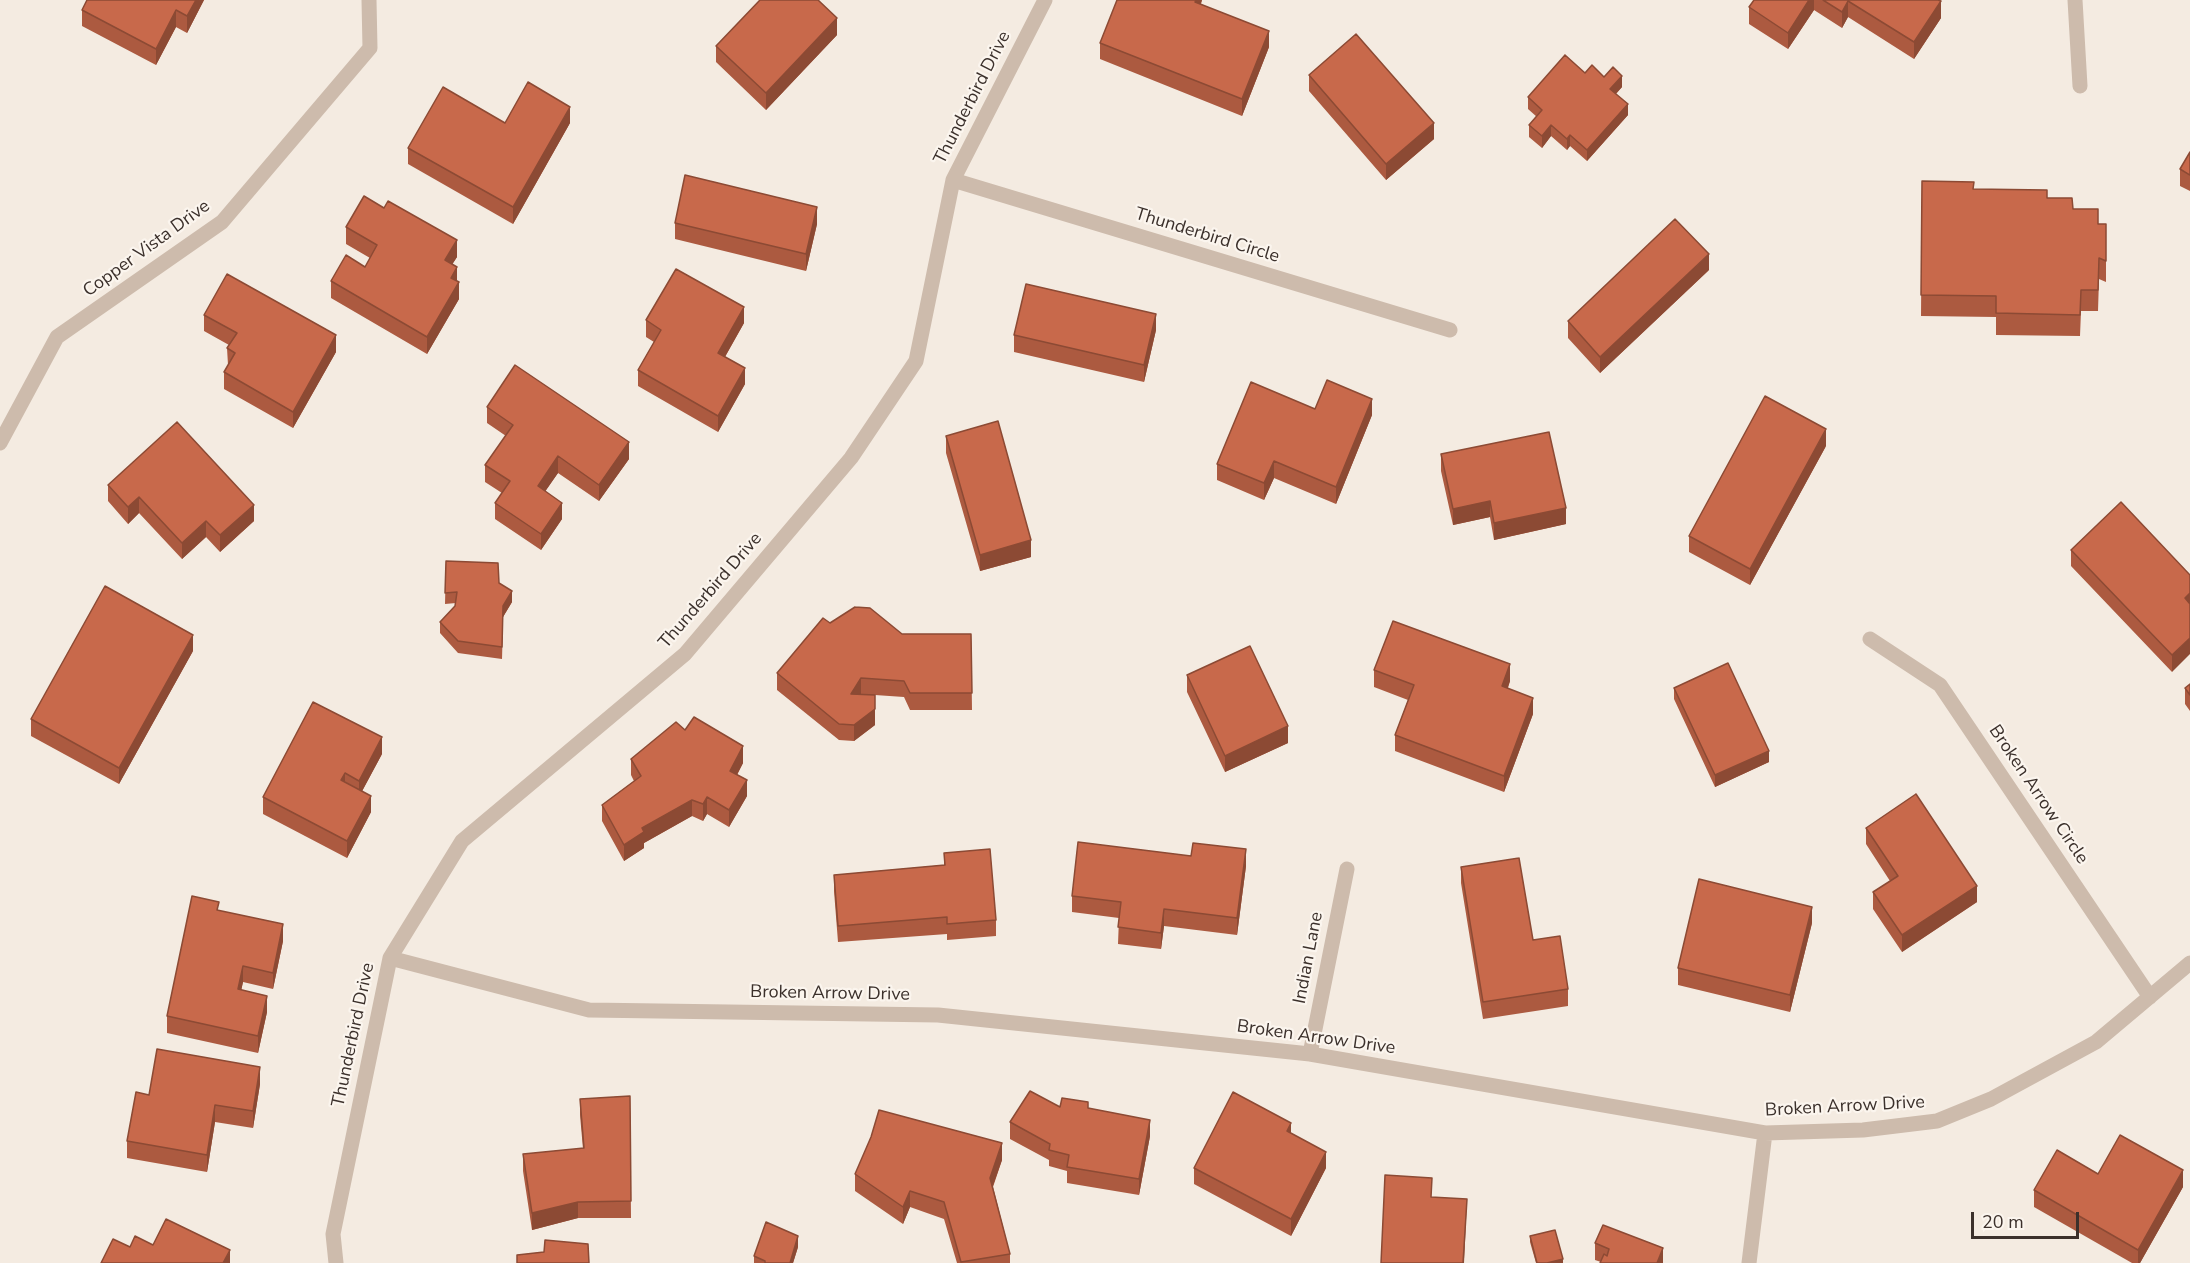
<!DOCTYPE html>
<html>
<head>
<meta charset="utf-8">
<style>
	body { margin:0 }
	#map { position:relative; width:2190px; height:1263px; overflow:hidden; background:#f4ebe1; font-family:"Nunito Sans",sans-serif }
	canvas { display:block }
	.scale { position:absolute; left:1971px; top:1212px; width:108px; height:27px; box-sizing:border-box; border:3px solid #3b302b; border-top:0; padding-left:8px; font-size:18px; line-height:21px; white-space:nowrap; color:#3b302b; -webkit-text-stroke:4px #fbf5ee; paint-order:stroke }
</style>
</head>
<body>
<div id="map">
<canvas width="2190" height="1263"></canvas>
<div class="scale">20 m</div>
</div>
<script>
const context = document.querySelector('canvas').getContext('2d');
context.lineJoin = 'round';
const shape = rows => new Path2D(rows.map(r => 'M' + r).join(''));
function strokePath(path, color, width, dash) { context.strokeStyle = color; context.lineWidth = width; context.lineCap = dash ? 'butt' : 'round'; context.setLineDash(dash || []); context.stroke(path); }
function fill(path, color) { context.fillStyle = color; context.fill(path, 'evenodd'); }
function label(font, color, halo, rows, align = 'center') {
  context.font = font + ' "Nunito Sans",sans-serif'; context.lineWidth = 4.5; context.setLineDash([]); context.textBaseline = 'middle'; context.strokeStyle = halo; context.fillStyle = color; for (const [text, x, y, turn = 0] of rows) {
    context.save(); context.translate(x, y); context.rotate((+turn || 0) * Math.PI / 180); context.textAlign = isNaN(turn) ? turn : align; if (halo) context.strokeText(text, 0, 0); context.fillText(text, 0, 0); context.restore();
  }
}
const minor = shape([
	[2075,0,2080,86],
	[953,180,1450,330],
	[0,443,57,337,222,222,370,48,369,0],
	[1870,639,1940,685,2150,997],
	[390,958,589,1010,938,1015,1310,1054,1765,1133,1863,1130,1937,1121,1991,1099,2096,1042,2190,963],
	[1310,1054,1347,869],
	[336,1263,333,1234,390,958,462,841,685,654,851,458,916,361,953,180,1045,0],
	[1749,1263,1765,1133]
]);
const wall = shape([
	[87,0,204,0,187,33,176,27,156,65,82,26,82,10],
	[1202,0,1201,4,1269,47,1242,116,1100,59,1100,43],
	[1754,0,1938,0,1941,18,1914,59,1848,17,1842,28,1814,10,1788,49,1749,24,1749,7],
	[837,35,766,110,716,62,716,46],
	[1585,73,1604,77,1622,87,1616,94,1628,115,1587,161,1570,146,1567,150,1551,136,1542,148,1529,137,1529,125,1537,117,1528,109,1528,97],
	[1309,75,1434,139,1386,180,1309,91],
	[570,123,513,224,408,164,408,148],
	[2190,152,2190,191,2180,186,2180,169],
	[1922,181,1974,189,2047,198,2073,209,2098,224,2106,224,2106,282,2099,279,2098,311,2081,311,2080,336,1996,335,1996,317,1921,316],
	[675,223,817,224,806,271,675,239],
	[346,227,457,257,452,264,457,281,459,299,427,354,331,298,331,281,365,267,370,258,346,244],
	[1709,270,1600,373,1568,338,1568,321],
	[204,315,336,352,293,428,224,389,224,372,228,365,227,348,229,345,204,331],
	[646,320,744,323,725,357,745,384,718,432,638,386,638,370,654,342,646,337],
	[1156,330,1144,382,1014,352,1014,335],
	[487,407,629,459,599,501,558,473,545,491,562,519,541,550,495,519,495,503,502,493,485,482,485,465,506,436,487,423],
	[1315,409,1372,415,1336,504,1274,478,1264,500,1217,480,1217,464],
	[946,436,1031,557,980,571,946,453],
	[1826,446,1750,585,1689,552,1689,536],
	[1441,454,1566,524,1494,540,1490,517,1453,525,1441,471],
	[108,485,254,521,220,552,206,537,182,559,139,513,128,524,108,501],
	[2071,550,2190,575,2172,672,2071,566],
	[446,561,499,583,512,602,503,617,502,659,458,653,440,633,440,622,455,606,456,603,445,604],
	[830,623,902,634,971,634,972,710,910,710,904,697,875,695,875,725,854,741,839,740,777,690,777,673],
	[193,651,119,784,31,736,31,719],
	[1374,670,1510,681,1508,688,1533,714,1504,792,1395,751,1395,735,1408,700,1374,687],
	[1187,675,1288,743,1225,772,1187,692],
	[2190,684,2190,711,2185,704,2185,688],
	[1674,688,1769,762,1715,787,1674,699],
	[685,730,743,763,737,775,747,796,729,827,707,814,703,821,692,816,644,843,644,848,624,861,602,821,602,805,634,781,631,775,631,759],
	[382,754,362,791,371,812,347,858,263,814,263,797],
	[1866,828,1977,902,1902,952,1873,909,1873,892,1890,881,1866,844],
	[944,853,996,920,996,936,947,940,947,934,838,942,834,891,834,875,944,865],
	[1246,866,1237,935,1164,926,1161,949,1118,944,1119,918,1072,912,1072,896],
	[1461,867,1533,940,1568,989,1568,1006,1483,1019,1461,883],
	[219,911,283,941,273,989,243,982,241,990,267,1012,258,1053,167,1033,167,1016],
	[1812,923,1790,1012,1678,985,1678,968],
	[260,1084,253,1128,215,1122,207,1172,127,1158,127,1141,149,1095],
	[630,1096,631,1218,578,1218,532,1230,523,1171,523,1154,583,1149,580,1115,580,1099],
	[1060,1107,1088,1108,1150,1136,1139,1195,1067,1183,1067,1171,1049,1166,1049,1160,1010,1139,1010,1122],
	[1291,1133,1326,1168,1291,1236,1194,1184,1194,1168],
	[1002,1160,993,1187,1010,1254,1010,1263,957,1263,944,1219,910,1207,903,1224,855,1191,855,1174],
	[2098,1174,2183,1187,2140,1263,2132,1263,2034,1207,2034,1190],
	[1530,1236,1563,1263,1536,1263,1530,1242],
	[1595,1243,1663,1263,1601,1262,1595,1260],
	[798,1247,793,1263,754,1263,754,1256]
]);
const shadedWall = shape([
	[196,0,204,0,187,33,187,16],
	[1196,0,1202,0,1195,18,1195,2],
	[1809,0,1814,0,1814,10,1788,49,1788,33],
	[1848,1,1848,17,1842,28,1842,12],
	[1941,1,1941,18,1914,59,1914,42],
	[176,10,176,27,156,65,156,49],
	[837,18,837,35,766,110,766,93],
	[1269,31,1269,47,1242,116,1242,99],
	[1622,76,1622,87,1610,100,1610,89],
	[1628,104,1628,115,1587,161,1587,150],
	[570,107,570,123,513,224,513,207],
	[1434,123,1434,139,1386,180,1386,164],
	[1551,125,1551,136,1542,148,1542,136],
	[1570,135,1570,146,1567,150,1567,139],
	[817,207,817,224,806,271,806,254],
	[457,240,457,257,445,276,445,260],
	[1709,254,1709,270,1600,373,1600,357],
	[457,267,457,283,451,278],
	[459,282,459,299,427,354,427,337],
	[744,307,744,323,718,369,718,353],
	[1156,314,1156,330,1144,382,1144,365],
	[336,335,336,352,293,428,293,412],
	[745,368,745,384,718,432,718,416],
	[1372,399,1372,415,1336,504,1336,487],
	[1826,429,1826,446,1750,585,1750,569],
	[629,442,629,459,599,501,599,485],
	[558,456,558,473,538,502,538,486],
	[1274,461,1274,478,1264,500,1264,483],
	[139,497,139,513,128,524,128,507],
	[1490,501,1490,517,1453,525,1453,509],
	[562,503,562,519,541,550,541,534],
	[254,505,254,521,220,552,220,535],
	[1566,508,1566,524,1494,540,1494,523],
	[206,521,206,537,182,559,182,543],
	[1031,540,1031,557,980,571,980,555],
	[512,591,512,602,503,617,502,659,503,606],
	[2190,593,2190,610,2185,598],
	[193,635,193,651,119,784,119,768],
	[2190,638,2190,654,2172,672,2172,655],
	[1510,664,1510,681,1502,703,1502,686],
	[861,678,861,695,851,694],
	[875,695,875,725,854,741,854,725],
	[1533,698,1533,714,1504,792,1504,776],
	[1288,726,1288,743,1225,772,1225,756],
	[382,737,382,754,359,797,359,781],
	[743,746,743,763,730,788,730,771],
	[1769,751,1769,762,1715,787,1715,775],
	[345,773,345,790,341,780],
	[747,780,747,796,729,827,729,810],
	[371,796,371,812,347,858,347,841],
	[707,797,707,814,703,821,703,804],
	[692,800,692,816,644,843,644,848,624,861,624,845,642,828],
	[1246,849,1246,866,1237,935,1237,918],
	[1977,886,1977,902,1902,952,1902,935],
	[1812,907,1812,923,1790,1012,1790,995],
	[1164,909,1164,926,1161,949,1161,933],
	[283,924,283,941,273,989,273,973],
	[243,966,243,982,238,1006,238,989],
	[267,996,267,1012,258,1053,258,1036],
	[260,1067,260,1084,253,1128,253,1111],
	[215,1105,215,1122,207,1172,207,1155],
	[1150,1120,1150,1136,1139,1195,1139,1179],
	[1291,1123,1291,1139,1287,1131],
	[1002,1143,1002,1160,990,1194,990,1178],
	[1326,1152,1326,1168,1291,1236,1291,1219],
	[2183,1170,2183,1187,2140,1263,2138,1263,2138,1250],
	[910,1191,910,1207,903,1224,903,1207],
	[1467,1199,1464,1263,1463,1263],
	[578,1202,578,1218,532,1230,532,1213],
	[798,1236,798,1247,793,1263,790,1263],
	[1663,1248,1663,1263,1657,1263],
	[230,1250,230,1263,223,1263],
	[1563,1259,1563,1263,1547,1263]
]);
const building = shape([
	[87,0,196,0,187,16,176,10,156,49,82,10,87,0],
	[760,0,818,0,837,18,766,93,716,46,760,0],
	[1117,0,1196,0,1195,2,1269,31,1242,99,1100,43,1117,0],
	[1754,0,1809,0,1788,33,1749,7,1754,0],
	[1823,0,1938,0,1941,1,1914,42,1848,1,1842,12,1823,0],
	[1356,34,1434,123,1386,164,1309,75,1356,34],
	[1565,55,1585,73,1592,65,1604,77,1613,67,1622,76,1610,89,1628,104,1587,150,1570,135,1567,139,1551,125,1542,136,1529,125,1542,110,1528,97,1565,55],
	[528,82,570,107,513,207,408,148,443,87,505,123,528,82],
	[2190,152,2190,175,2180,169,2190,152],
	[685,175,817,207,806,254,675,223,685,175],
	[1922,181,1974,182,1973,189,2047,190,2047,198,2072,198,2073,209,2098,209,2098,224,2106,224,2106,261,2099,258,2098,290,2081,290,2080,315,1996,313,1996,296,1921,295,1922,181],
	[364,196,384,208,388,201,457,240,445,260,457,267,451,278,459,282,427,337,331,281,346,255,365,267,377,245,346,227,364,196],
	[1675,219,1709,254,1600,357,1568,321,1675,219],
	[676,269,744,307,718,353,745,368,718,416,638,370,661,330,646,320,676,269],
	[227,274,336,335,293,412,224,372,235,353,227,348,237,333,204,315,227,274],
	[1026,284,1156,314,1144,365,1014,335,1026,284],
	[515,365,629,442,599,485,558,456,538,486,562,503,541,534,495,503,510,481,485,465,513,425,487,407,515,365],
	[1327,380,1372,399,1336,487,1274,461,1264,483,1217,464,1251,382,1315,409,1327,380],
	[1765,396,1826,429,1750,569,1689,536,1765,396],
	[998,421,1031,540,980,555,946,436,998,421],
	[177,422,254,505,220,535,206,521,182,543,139,497,128,507,108,485,177,422],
	[1549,432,1566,508,1494,523,1490,501,1453,509,1441,454,1549,432],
	[2121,502,2190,575,2190,593,2185,598,2190,604,2190,638,2172,655,2071,550,2121,502],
	[446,561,498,563,499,583,512,591,503,606,502,647,458,641,440,622,455,606,457,592,445,593,446,561],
	[105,586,193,635,119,768,31,719,105,586],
	[855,607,870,608,902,634,971,634,972,693,910,693,904,681,861,678,851,694,875,695,875,709,854,725,839,724,777,673,823,618,830,623,855,607],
	[1393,621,1510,664,1502,686,1533,698,1504,776,1395,735,1414,685,1374,670,1393,621],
	[1250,646,1288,726,1225,756,1187,675,1250,646],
	[1728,663,1769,751,1715,775,1674,688,1728,663],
	[2190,684,2190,695,2185,688,2190,684],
	[313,702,382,737,359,781,345,773,341,780,371,796,347,841,263,797,313,702],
	[694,717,743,746,730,771,747,780,729,810,707,797,703,804,692,800,642,828,644,832,624,845,602,805,641,776,631,759,676,722,685,730,694,717],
	[1916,794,1977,886,1902,935,1873,892,1898,876,1866,828,1916,794],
	[1078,842,1191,856,1193,843,1246,849,1237,918,1164,909,1161,933,1118,927,1121,902,1072,896,1078,842],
	[990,849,996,920,947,924,947,917,838,926,834,875,945,865,944,853,990,849],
	[1519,858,1533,940,1560,936,1568,989,1483,1002,1461,867,1519,858],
	[1699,879,1812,907,1790,995,1678,968,1699,879],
	[192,896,219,902,217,910,283,924,273,973,243,966,238,989,267,996,258,1036,167,1016,192,896],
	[157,1049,260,1067,253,1111,215,1105,207,1155,127,1141,136,1092,149,1095,157,1049],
	[1030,1091,1060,1107,1062,1098,1088,1102,1088,1108,1150,1120,1139,1179,1067,1167,1069,1155,1049,1150,1050,1144,1010,1122,1030,1091],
	[1233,1092,1291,1123,1287,1131,1326,1152,1291,1219,1194,1168,1233,1092],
	[630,1096,631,1201,578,1202,532,1213,523,1154,584,1148,580,1099,630,1096],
	[879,1110,1002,1143,990,1178,1010,1254,961,1262,944,1202,910,1191,903,1207,855,1174,871,1137,879,1110],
	[2120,1135,2183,1170,2138,1250,2034,1190,2057,1150,2098,1174,2120,1135],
	[1385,1175,1432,1178,1431,1197,1467,1199,1463,1263,1381,1263,1385,1175],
	[166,1219,230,1250,223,1263,101,1263,113,1239,130,1247,135,1236,153,1245,166,1219],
	[766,1222,798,1236,790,1263,765,1263,765,1261,754,1256,766,1222],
	[1603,1225,1663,1248,1657,1263,1600,1263,1604,1254,1607,1256,1609,1249,1595,1243,1603,1225],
	[1555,1230,1563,1259,1547,1263,1537,1263,1530,1236,1555,1230],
	[545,1240,588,1244,589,1263,517,1263,517,1255,544,1252,545,1240]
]);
const streetNames = [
	["Thunderbird Drive",973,98,-63],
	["Thunderbird Circle",1207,236,17],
	["Copper Vista Drive",147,249,-36],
	["Thunderbird Drive",711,591,-49],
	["Broken Arrow Circle",2038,795,56],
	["Indian Lane",1309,958,-79],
	["Broken Arrow Drive",830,994,1],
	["Thunderbird Drive",354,1035,-78],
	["Broken Arrow Drive",1316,1038,8],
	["Broken Arrow Drive",1845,1107,-3]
];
strokePath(minor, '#cdbbac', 15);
fill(wall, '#ac5a40');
fill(shadedWall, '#8c4a34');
fill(building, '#c8694b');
strokePath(building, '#8c4a34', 1.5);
label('18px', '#3b302b', '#fbf5ee', streetNames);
</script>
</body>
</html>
